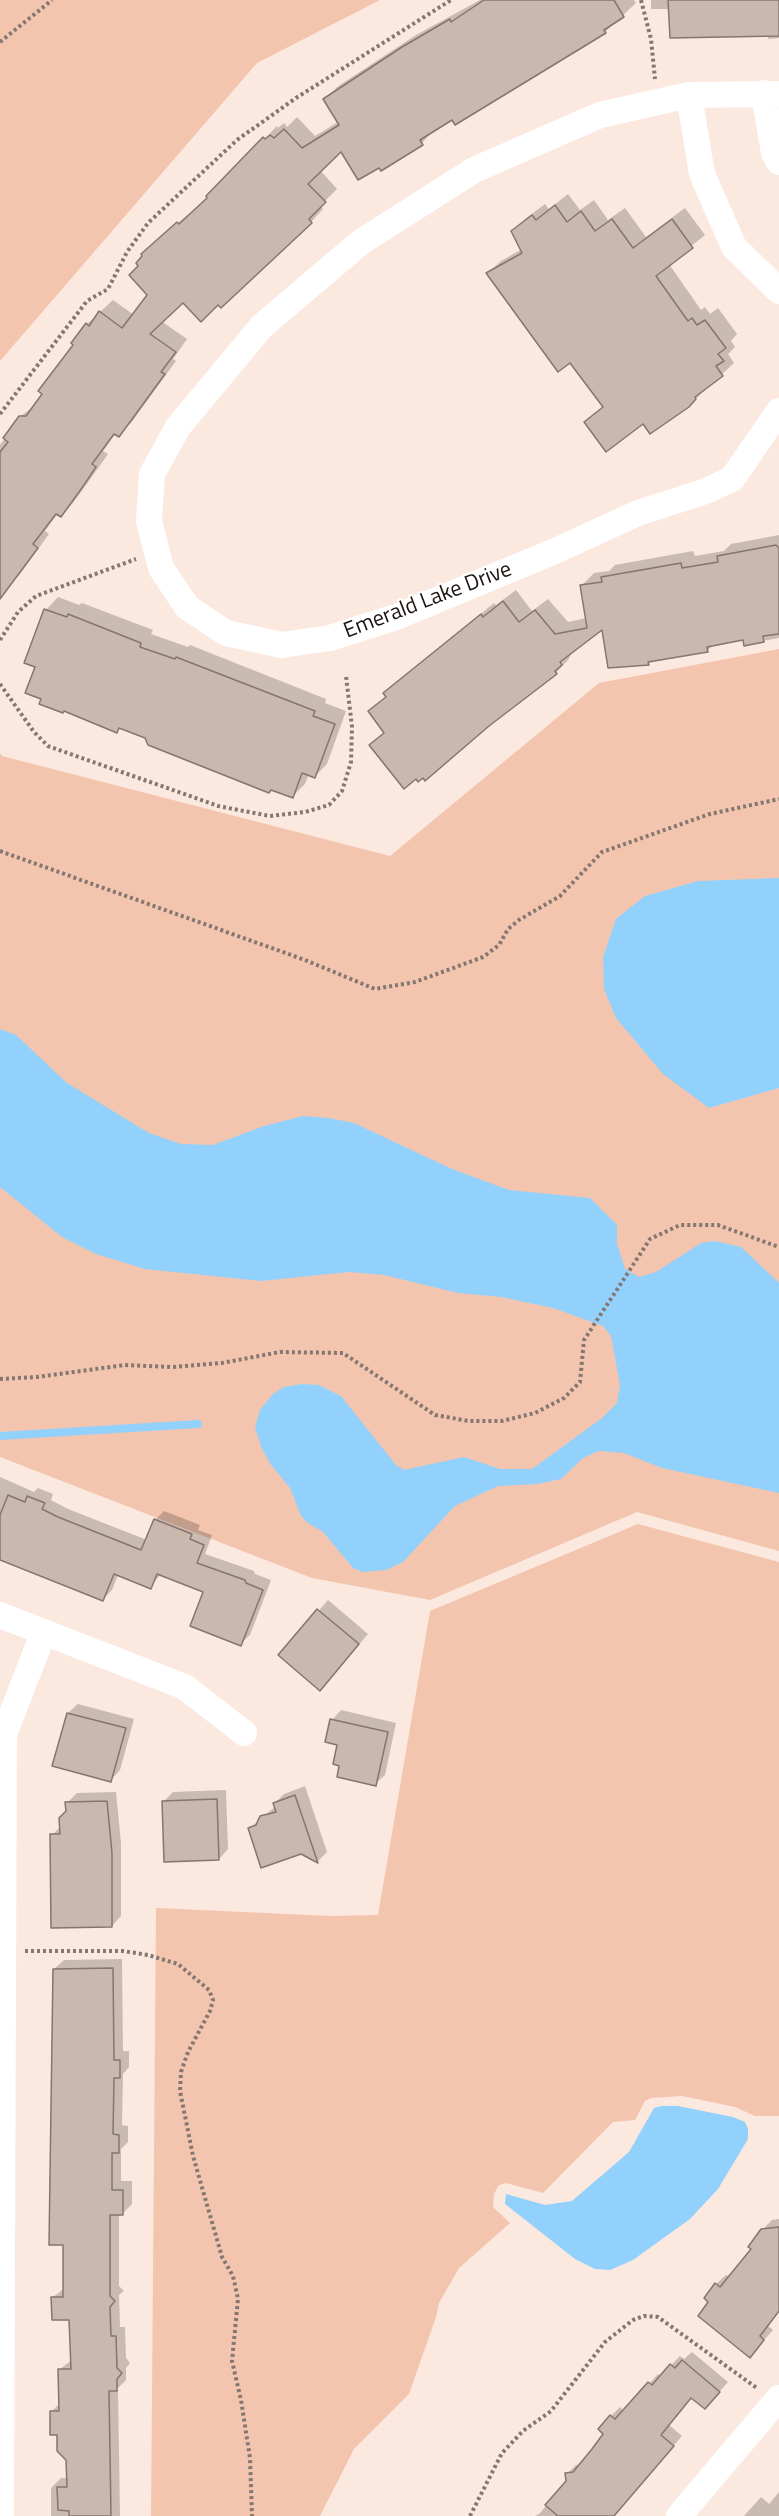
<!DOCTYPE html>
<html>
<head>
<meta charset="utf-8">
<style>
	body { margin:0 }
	canvas { display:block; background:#fbe8de }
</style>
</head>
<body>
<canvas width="779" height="2516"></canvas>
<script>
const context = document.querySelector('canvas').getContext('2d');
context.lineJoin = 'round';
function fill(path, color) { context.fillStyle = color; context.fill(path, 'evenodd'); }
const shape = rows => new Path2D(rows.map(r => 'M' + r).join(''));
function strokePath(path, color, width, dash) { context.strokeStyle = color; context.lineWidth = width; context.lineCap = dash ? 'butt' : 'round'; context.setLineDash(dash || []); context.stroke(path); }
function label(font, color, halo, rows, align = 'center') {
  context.font = font + ' "Titillium Web",sans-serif'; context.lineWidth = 4.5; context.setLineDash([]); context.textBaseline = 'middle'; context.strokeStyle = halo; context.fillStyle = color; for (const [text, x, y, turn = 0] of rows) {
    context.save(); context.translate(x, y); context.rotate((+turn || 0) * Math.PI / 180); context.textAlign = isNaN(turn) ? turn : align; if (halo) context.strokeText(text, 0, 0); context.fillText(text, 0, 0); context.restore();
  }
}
const green = shape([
	[0,0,380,0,257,63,0,361],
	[779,649,779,1551,637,1512,430,1600,312,1578,0,1457,0,753,2,756,390,856,599,683],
	[638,1524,779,1562,779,2116,755,2116,735,2107,682,2096,651,2098,645,2101,635,2120,613,2122,543,2193,506,2183,499,2185,494,2194,493,2207,510,2223,459,2268,439,2303,436,2317,409,2394,354,2449,320,2516,151,2516,156,1908,331,1916,378,1915,430,1611]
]);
const water = shape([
	[779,878,779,1088,709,1108,663,1074,616,1018,604,989,603,957,616,919,645,896,698,881],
	[0,1029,16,1035,67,1083,149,1133,181,1144,213,1145,264,1126,303,1116,329,1118,354,1123,452,1169,509,1190,590,1198,617,1225,617,1244,625,1269,639,1277,656,1272,701,1243,715,1241,741,1247,779,1283,779,1493,662,1468,624,1453,599,1451,583,1458,561,1479,538,1484,498,1486,455,1506,403,1562,386,1570,362,1572,353,1568,323,1532,308,1523,301,1516,290,1488,271,1465,262,1449,255,1427,260,1410,273,1394,284,1387,302,1384,319,1385,341,1396,396,1465,404,1470,464,1457,500,1469,532,1469,602,1418,617,1403,620,1385,611,1336,603,1326,553,1308,501,1297,458,1293,384,1275,349,1272,261,1281,145,1269,96,1254,62,1237,0,1187],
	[662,2106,678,2106,733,2117,745,2122,748,2129,748,2139,718,2189,690,2219,633,2260,610,2270,595,2269,575,2259,505,2204,506,2194,545,2205,572,2201,629,2152,654,2108]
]);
const shadow = shape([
	[480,0,634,0,636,3,605,32,453,117,434,130,422,143,381,169,379,166,341,150,320,170,337,189,320,206,323,209,311,222,218,303,183,301,161,321,187,339,173,359,176,361,131,423,118,435,116,433,103,451,108,454,96,471,73,503,61,515,58,513,45,531,49,534,20,574,0,594,0,445,20,417,36,404,87,324,113,300,134,315,149,294,140,266,155,242,209,197,277,126,278,128,284,123,287,127,297,117,315,136,338,122,325,100,337,87,416,35],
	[651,0,779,0,779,38,768,39,768,35,670,9,651,9],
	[568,194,580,210,594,200,608,220,625,208,646,237,685,208,705,235,669,264,701,310,705,307,710,314,718,308,737,334,731,341,735,347,728,354,734,363,688,406,644,422,586,422,604,406,570,361,488,273,501,261,522,249,513,232,525,219,545,204,549,209],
	[779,535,779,638,745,644,745,638,714,644,707,651,628,667,603,628,573,651,568,660,556,673,488,725,371,745,385,731,370,712,387,695,385,693,494,603,496,605,516,590,532,611,548,599,568,622,587,618,581,586,594,573,609,571,615,565,693,551,695,556,724,551,731,544],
	[58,597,79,605,82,603,153,630,151,634,188,647,190,645,326,699,325,703,346,711,327,764,315,776,309,774,305,784,293,796,121,727,117,731,43,698,37,666,46,610],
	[0,1477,34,1492,38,1488,53,1494,51,1500,68,1509,147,1540,155,1520,164,1511,200,1525,198,1530,212,1535,205,1554,254,1571,255,1574,271,1580,250,1635,240,1644,205,1591,161,1574,150,1587,118,1575,112,1590,103,1599,0,1557],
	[328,1600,368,1634,330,1679,280,1655],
	[78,1704,134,1719,120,1770,111,1780,68,1713],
	[341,1710,396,1723,385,1775,375,1784,341,1764,332,1720],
	[305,1786,327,1852,318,1861,250,1828,276,1806,275,1803,284,1794],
	[226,1790,228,1849,219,1859,163,1802,173,1792],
	[116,1792,121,1843,121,1916,112,1926,52,1835,61,1826,67,1811,67,1803,77,1793],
	[122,1959,123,2051,129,2051,129,2067,123,2074,122,2125,128,2126,128,2142,121,2149,121,2181,132,2181,132,2204,122,2214,119,2214,119,2286,124,2291,119,2295,120,2327,125,2327,126,2358,130,2363,126,2368,126,2380,118,2388,120,2516,51,2516,51,2488,61,2478,68,2478,68,2460,51,2412,60,2403,60,2369,72,2360,70,2318,53,2297,65,2288,54,1969,64,1960],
	[779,2219,779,2265,762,2230,772,2220],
	[726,2275,779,2294,779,2312,768,2326,773,2330,750,2356,711,2302,716,2284],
	[692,2352,728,2382,714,2398,692,2397,669,2425,682,2436,620,2508,612,2516,535,2516,539,2514,567,2481,567,2474,576,2465,582,2464,605,2434,611,2416,620,2407,624,2411,658,2374,661,2376,680,2356,684,2359],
	[779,2492,779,2516,744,2516,761,2497,769,2504]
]);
const stream = shape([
	[0,1436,198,1424]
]);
const building = shape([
	[484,0,614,0,624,17,604,30,606,33,455,125,452,120,420,140,423,145,381,171,379,168,358,180,341,152,308,184,326,202,309,219,312,223,221,308,218,305,201,322,183,303,150,334,176,352,161,372,165,374,119,437,114,434,92,464,96,467,84,485,61,517,56,514,33,544,38,548,0,599,0,452,8,442,3,438,19,416,26,416,42,394,38,391,73,345,71,343,86,323,89,326,99,311,122,328,147,295,129,275,138,266,136,263,142,256,141,254,177,222,179,224,207,198,206,196,263,137,265,139,270,135,274,138,284,129,302,148,339,125,323,99,402,47,450,19,451,22,484,0],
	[668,0,779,0,779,36,670,38,668,0],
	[555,205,567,222,581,211,595,231,612,219,633,248,672,219,693,248,656,276,688,321,692,318,697,325,705,320,726,348,718,354,724,361,716,366,723,376,695,397,696,399,689,407,650,434,643,424,606,452,584,422,603,407,570,363,558,372,486,273,522,253,511,231,532,215,536,220,555,205],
	[776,545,779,548,779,634,763,636,764,642,744,646,743,640,707,647,708,652,648,662,649,665,608,668,602,630,560,662,562,665,555,671,557,674,489,726,425,781,423,778,418,782,416,779,404,789,369,745,384,733,368,711,386,697,383,693,481,614,483,617,503,601,519,622,535,610,555,634,587,628,580,585,602,582,601,577,681,563,682,568,718,562,717,556,776,545],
	[44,609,67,617,68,614,141,643,140,647,175,659,176,657,315,711,313,716,335,724,315,778,302,773,293,798,271,790,269,793,148,745,145,738,119,728,117,733,64,711,63,713,39,704,41,699,25,693,35,667,24,663,44,609],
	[8,1495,25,1502,27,1496,45,1503,42,1509,58,1517,141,1550,154,1519,192,1534,190,1539,204,1545,197,1563,245,1580,246,1583,263,1590,241,1646,190,1626,203,1592,157,1574,151,1589,114,1574,103,1601,0,1560,0,1515,8,1495],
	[317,1609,359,1644,320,1691,278,1655,317,1609],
	[67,1713,126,1728,111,1782,52,1766,67,1713],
	[330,1719,388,1732,376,1786,337,1777,339,1766,333,1764,337,1745,325,1742,330,1719],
	[295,1795,318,1863,301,1854,261,1868,248,1828,256,1825,260,1816,276,1812,273,1803,295,1795],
	[217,1799,219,1860,164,1862,162,1801,217,1799],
	[107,1801,112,1853,112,1927,51,1928,50,1834,60,1834,59,1818,66,1811,65,1802,107,1801],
	[113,1968,114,2060,120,2060,120,2078,114,2078,113,2134,119,2135,119,2153,112,2153,112,2190,123,2190,123,2215,110,2215,110,2296,115,2301,110,2307,111,2336,116,2336,117,2368,122,2373,117,2379,117,2391,109,2391,111,2516,69,2516,69,2511,58,2510,57,2487,67,2487,66,2460,57,2451,57,2435,50,2435,50,2411,59,2411,58,2369,71,2369,69,2320,52,2320,51,2297,63,2297,63,2245,49,2245,53,1969,113,1968],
	[779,2227,779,2311,760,2336,764,2340,750,2358,698,2316,708,2302,704,2298,715,2283,720,2287,751,2249,748,2247,761,2229,779,2227],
	[682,2360,720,2392,705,2409,691,2398,661,2435,674,2446,614,2516,558,2516,545,2505,566,2481,565,2473,573,2472,592,2449,603,2434,598,2429,610,2415,615,2419,648,2382,652,2385,670,2364,675,2368,682,2360]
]);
const path = shape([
	[641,0,651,39,655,79],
	[0,42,52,0],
	[0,414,87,301,108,289,127,252,148,223,237,140,296,98,451,0],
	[0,640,18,612,36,596,136,559],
	[0,684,34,732,48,746,218,806,270,816,305,812,329,805,342,791,351,762,352,727,346,676],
	[0,851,305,960,375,989,415,982,483,957,499,945,508,929,519,920,560,896,602,852,710,814,779,799],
	[0,1379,37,1377,125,1365,173,1367,222,1363,280,1352,343,1353,435,1415,469,1421,502,1421,535,1413,564,1398,580,1382,584,1340,650,1239,680,1225,718,1225,779,1247],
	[25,1951,123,1951,148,1955,178,1964,209,1990,213,2000,210,2011,188,2052,181,2072,180,2091,193,2156,222,2257,233,2276,238,2299,232,2361,241,2400,250,2458,252,2516],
	[470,2516,502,2453,523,2431,551,2411,605,2342,633,2320,644,2316,658,2317,757,2388]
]);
const minor = shape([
	[764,93,774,153,779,162],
	[779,94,689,95,600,115,474,170,361,242,262,326,178,427,152,474,149,521,161,568,187,607,226,633,282,645,330,638,396,617,555,551,638,513,706,491,732,479,779,411],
	[689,95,702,174,734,247,779,291],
	[0,1615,185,1687,244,1733],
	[1,2516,4,1734,43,1634],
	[679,2516,779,2398]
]);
const streetNames = [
	["Emerald Lake Drive",428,601,-21]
];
fill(green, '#f4c5ae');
fill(water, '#93d1fd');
fill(shadow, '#0003');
strokePath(stream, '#93d1fd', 8);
fill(building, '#cab8af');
strokePath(building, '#86756d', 1.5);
strokePath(path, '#847771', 4, [3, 3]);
strokePath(minor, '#fff', 26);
label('22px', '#1b1411', '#fff', streetNames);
</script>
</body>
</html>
